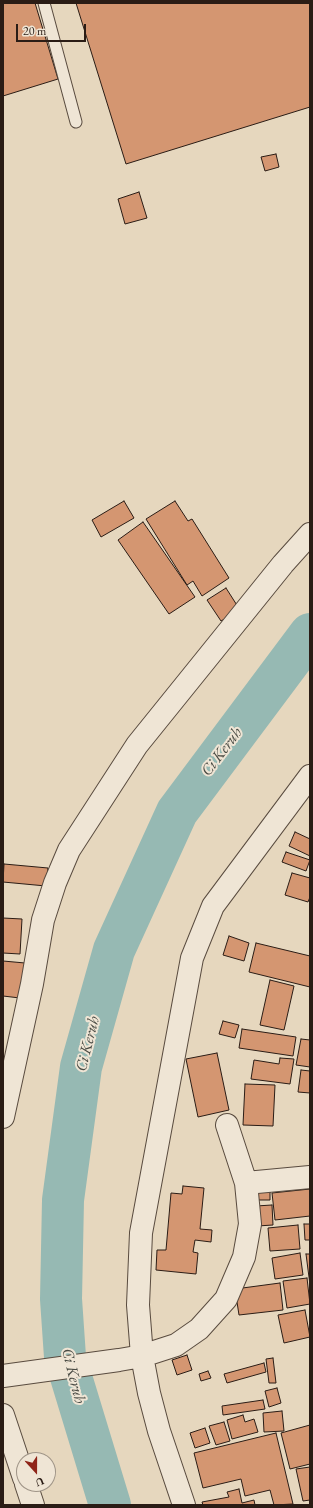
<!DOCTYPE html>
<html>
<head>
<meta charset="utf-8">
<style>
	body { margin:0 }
	#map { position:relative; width:313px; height:1508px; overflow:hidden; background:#e6d7be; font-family:"EB Garamond",serif }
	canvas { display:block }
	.frame { position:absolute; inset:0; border:4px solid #2a1c15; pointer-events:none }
	.north { position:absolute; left:16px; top:1452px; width:40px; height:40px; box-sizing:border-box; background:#efe5d5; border:1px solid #a09588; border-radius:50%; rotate:159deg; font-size:11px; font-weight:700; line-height:16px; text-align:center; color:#2a1c15 }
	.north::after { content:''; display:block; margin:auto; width:14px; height:18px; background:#8f2418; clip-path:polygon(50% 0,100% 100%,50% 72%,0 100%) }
	.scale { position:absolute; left:16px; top:24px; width:70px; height:18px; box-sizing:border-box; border:2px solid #2a1c15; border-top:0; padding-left:5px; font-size:12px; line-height:14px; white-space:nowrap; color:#2a1c15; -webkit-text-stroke:3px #efe5d5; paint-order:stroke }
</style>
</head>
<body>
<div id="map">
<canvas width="313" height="1508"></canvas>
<div class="frame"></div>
<div class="north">U</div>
<div class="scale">20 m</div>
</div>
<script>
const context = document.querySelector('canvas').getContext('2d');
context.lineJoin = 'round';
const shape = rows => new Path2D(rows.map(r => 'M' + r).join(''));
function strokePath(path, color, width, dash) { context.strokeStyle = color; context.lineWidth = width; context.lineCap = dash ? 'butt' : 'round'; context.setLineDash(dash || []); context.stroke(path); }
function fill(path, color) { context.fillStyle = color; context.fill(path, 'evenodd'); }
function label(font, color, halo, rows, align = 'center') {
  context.font = font + ' "EB Garamond",serif'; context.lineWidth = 4; context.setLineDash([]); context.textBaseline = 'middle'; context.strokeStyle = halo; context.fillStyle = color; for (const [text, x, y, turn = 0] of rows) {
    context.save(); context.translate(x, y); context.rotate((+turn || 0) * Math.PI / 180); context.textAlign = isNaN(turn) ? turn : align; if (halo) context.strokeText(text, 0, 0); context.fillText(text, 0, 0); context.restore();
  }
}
const river = shape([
	[110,1505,65,1357,61,1299,63,1200,81,1067,114,950,177,812,310,634]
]);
const building = shape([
	[3,3,35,3,58,79,3,96,3,3],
	[76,3,310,3,310,107,126,164,76,3],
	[276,154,279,167,265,171,261,157,276,154],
	[139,192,147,218,125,224,118,199,139,192],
	[124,501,134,518,101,537,92,520,124,501],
	[175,501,188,521,192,519,229,578,202,596,193,581,187,585,146,519,175,501],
	[143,522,195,597,169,614,118,540,143,522],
	[226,588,240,610,221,621,207,600,226,588],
	[295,832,310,839,310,856,289,846,295,832],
	[286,852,310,860,306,871,282,862,286,852],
	[4,864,48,868,46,886,3,882,4,864],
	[292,873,310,878,310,897,308,902,285,895,292,873],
	[3,918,22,919,20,954,3,953,3,918],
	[229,936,249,943,244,961,223,955,229,936],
	[256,943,310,956,310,987,249,972,256,943],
	[3,961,25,963,20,998,3,996,3,961],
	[270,980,294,986,284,1030,260,1025,270,980],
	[223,1021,239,1025,235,1038,219,1034,223,1021],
	[242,1029,296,1037,293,1056,239,1048,242,1029],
	[301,1039,310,1040,310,1067,296,1065,301,1039],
	[217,1053,229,1110,198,1117,186,1059,217,1053],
	[280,1058,294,1059,290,1084,251,1079,254,1060,279,1064,280,1058],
	[301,1070,310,1071,310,1093,298,1092,301,1070],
	[245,1084,275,1085,273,1126,243,1125,245,1084],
	[183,1186,204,1188,200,1229,212,1230,211,1242,195,1240,193,1252,198,1253,196,1274,156,1270,157,1250,166,1250,171,1193,182,1194,183,1186],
	[256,1187,270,1187,270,1200,257,1200,256,1187],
	[310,1189,310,1216,275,1220,272,1193,310,1189],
	[272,1205,273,1225,257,1226,256,1206,272,1205],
	[304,1224,310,1224,310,1240,305,1240,304,1224],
	[298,1225,300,1249,270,1251,268,1228,298,1225],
	[300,1253,303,1275,275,1279,272,1258,300,1253],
	[306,1254,310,1254,310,1285,306,1254],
	[307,1278,310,1304,287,1308,283,1281,307,1278],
	[280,1283,283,1310,239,1315,235,1289,280,1283],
	[305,1310,310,1337,284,1343,278,1315,305,1310],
	[187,1355,192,1370,177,1375,172,1360,187,1355],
	[273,1358,276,1383,269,1383,266,1359,273,1358],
	[264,1363,266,1372,227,1383,224,1374,264,1363],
	[208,1371,211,1378,201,1381,199,1374,208,1371],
	[277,1388,281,1403,269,1407,265,1391,277,1388],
	[263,1400,265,1409,223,1415,222,1406,263,1400],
	[282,1411,284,1431,264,1432,263,1413,282,1411],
	[243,1415,245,1422,254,1419,258,1432,232,1439,227,1420,243,1415],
	[224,1422,230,1441,216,1445,209,1426,224,1422],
	[310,1425,310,1464,290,1469,281,1433,310,1425],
	[205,1428,210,1443,195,1448,190,1433,205,1428],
	[276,1433,293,1504,274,1505,270,1490,245,1496,241,1479,203,1488,194,1453,276,1433],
	[310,1467,310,1500,303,1501,296,1469,310,1467],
	[239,1489,242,1503,254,1500,255,1505,203,1505,202,1502,229,1497,227,1492,239,1489]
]);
const service = shape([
	[44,3,76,122]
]);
const minor = shape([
	[3,1117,32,984,43,920,55,883,69,850,137,745,283,564,310,534],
	[246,1183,310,1177],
	[3,1376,119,1360,142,1356,176,1345,199,1329,226,1299,244,1257,250,1224,246,1183,227,1125],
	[3,1415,24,1478],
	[26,1484,33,1505],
	[184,1505,159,1431,149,1393,142,1356,138,1305,141,1233,192,958,213,906,310,776]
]);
const waterNames = [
	["Ci Keruh",222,752,-53],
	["Ci Keruh",88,1044,-76],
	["Ci Keruh",73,1376,76]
];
strokePath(river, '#96b9b3', 42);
fill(building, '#d49671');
strokePath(building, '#2a1c15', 1);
strokePath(service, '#594b3f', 13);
strokePath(minor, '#594b3f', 24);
strokePath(service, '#efe5d5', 11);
strokePath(minor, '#efe5d5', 22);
label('italic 16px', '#4a4b44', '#efe5d5', waterNames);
</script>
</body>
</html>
